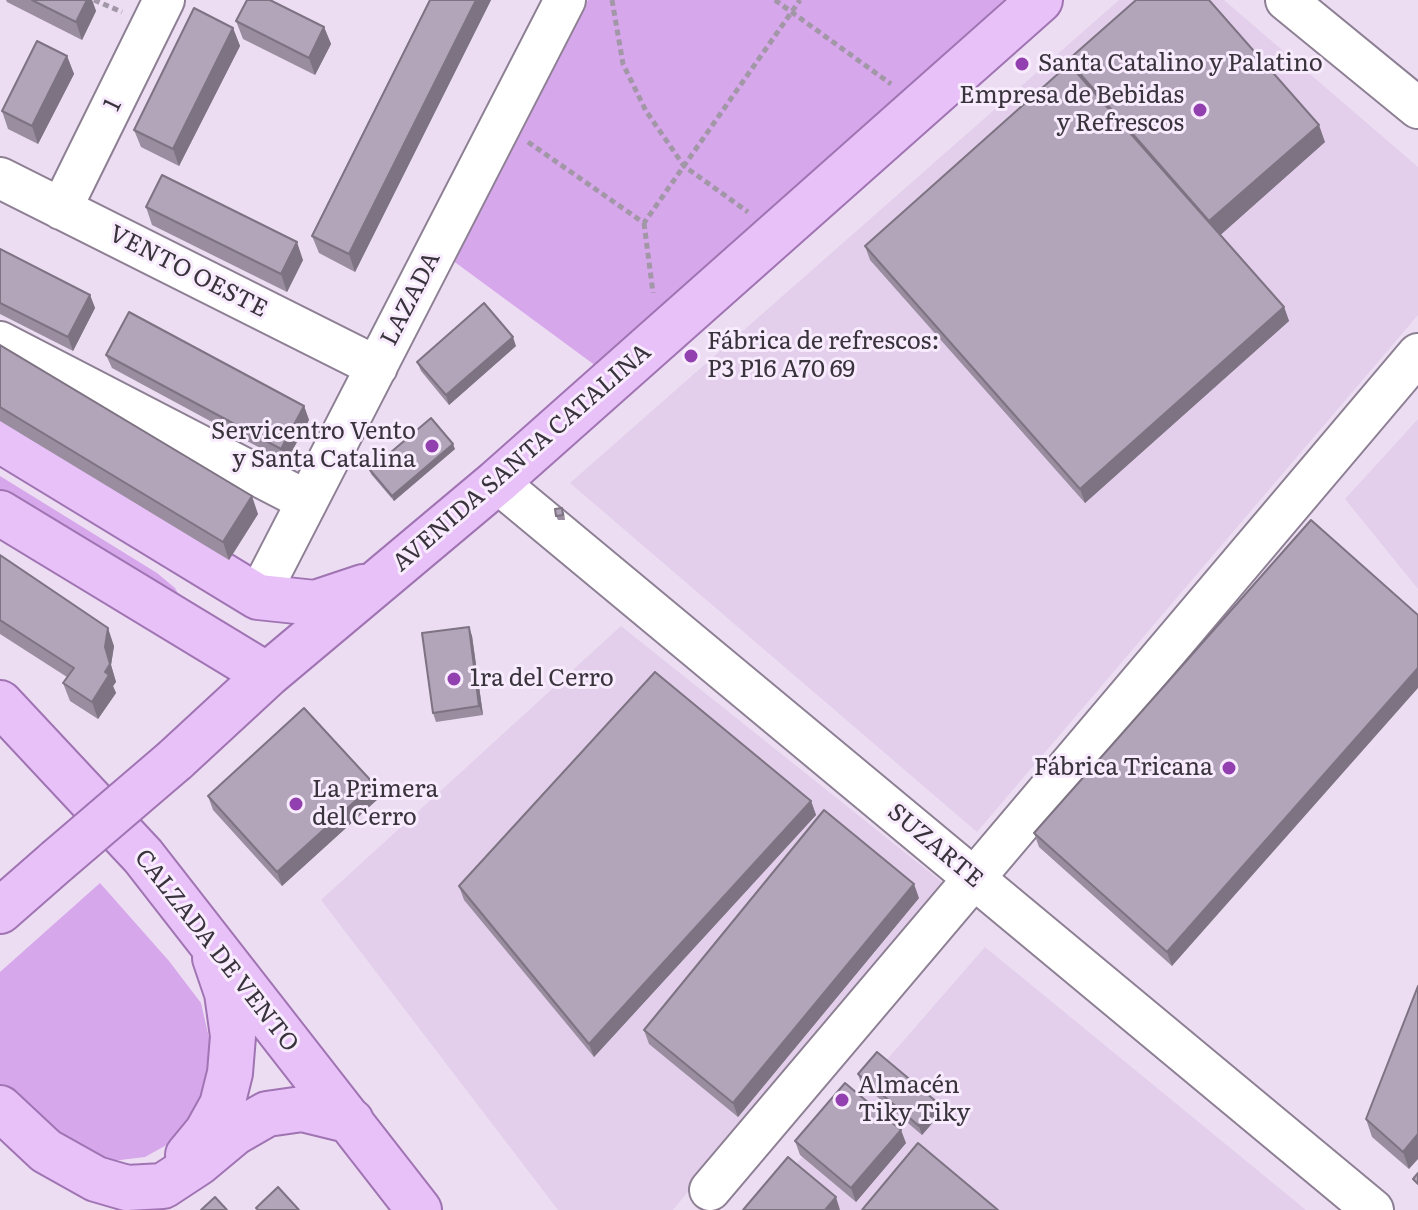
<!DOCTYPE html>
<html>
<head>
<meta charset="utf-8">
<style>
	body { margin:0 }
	canvas { display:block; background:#ecddf2 }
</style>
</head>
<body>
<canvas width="1418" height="1210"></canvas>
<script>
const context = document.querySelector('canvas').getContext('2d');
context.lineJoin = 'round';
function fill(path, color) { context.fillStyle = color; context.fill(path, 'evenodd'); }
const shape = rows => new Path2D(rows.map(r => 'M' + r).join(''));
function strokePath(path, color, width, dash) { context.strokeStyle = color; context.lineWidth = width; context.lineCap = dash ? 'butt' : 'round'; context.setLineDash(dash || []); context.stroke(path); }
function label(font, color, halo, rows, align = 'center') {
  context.font = font + ' Literata,serif'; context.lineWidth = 6; context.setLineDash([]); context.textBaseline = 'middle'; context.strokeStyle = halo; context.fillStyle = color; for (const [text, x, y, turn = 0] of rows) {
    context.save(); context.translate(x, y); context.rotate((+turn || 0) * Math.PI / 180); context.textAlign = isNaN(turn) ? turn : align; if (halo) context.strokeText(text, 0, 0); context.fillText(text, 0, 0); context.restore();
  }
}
const built = shape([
	[1119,0,1224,0,1418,167,1418,315,977,832,570,483],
	[1418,419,1418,589,1345,499],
	[621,626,942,882,673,1210,558,1210,321,900],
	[985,947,1306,1210,756,1210]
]);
const green = shape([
	[588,0,1004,0,596,366,452,260],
	[0,476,157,573,175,588,181,599,0,493],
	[100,883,169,961,201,1003,213,1055,210,1088,194,1119,172,1142,145,1157,112,1161,72,1150,36,1124,0,1086,0,972]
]);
const path = shape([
	[94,0,122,12],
	[612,0,623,64,646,111,684,166,748,212],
	[775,0,891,84],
	[528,142,644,223,800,0],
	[644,223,653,293]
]);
const minor = shape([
	[1286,0,1418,108],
	[0,178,377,367],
	[61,209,164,0],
	[0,342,307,501],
	[497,482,1373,1210],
	[258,597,565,0],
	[710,1190,1418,354]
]);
const major = shape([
	[0,440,258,597,315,603,363,587],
	[0,513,267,675],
	[0,703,143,856,419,1210],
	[175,760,267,675,497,482,1040,0],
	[0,911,57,861],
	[0,1108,46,1151,96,1179,127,1188,163,1186,198,1163,234,1133,267,1114,302,1109,351,1121],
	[188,1155,207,1132,222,1105,230,1073,233,1036,227,993,215,958]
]);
const majorBridge = shape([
	[57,861,175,760]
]);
const wall = shape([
	[6,0,92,0,96,11,82,40,7,2],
	[430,0,491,0,355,272,319,253,312,236],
	[236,21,324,27,331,44,315,75,243,39],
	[233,28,240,46,179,166,141,147,134,130],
	[67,56,74,74,38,144,8,129,2,111],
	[1068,60,1325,142,1220,235,1284,307,1289,321,1085,503,870,260,865,246,1069,64],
	[146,207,303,260,287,292,152,225],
	[0,249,90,295,95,308,73,351,0,314],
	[0,345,258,514,229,560,0,421],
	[516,346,449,405,421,371,417,362],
	[106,355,304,406,309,420,286,462,112,368],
	[455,449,394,501,371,474,370,470],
	[564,512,565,520,558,520,556,516],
	[1311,520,1172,966,1039,847,1034,833],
	[0,555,114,646,111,665,116,682,113,686,116,693,98,719,70,701,63,683,67,677,0,634],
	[469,627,472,636,483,715,436,722,433,713],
	[208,796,379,798,282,886,213,810],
	[811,801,816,815,594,1057,464,900,459,886],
	[919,898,738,1117,649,1044,644,1030],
	[1418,986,1409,1169,1372,1137,1366,1119],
	[858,1074,941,1113,922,1135,861,1083],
	[795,1141,906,1143,856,1202,800,1155]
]);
const shadedWall = shape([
	[87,0,92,0,96,11,82,40,76,22],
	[476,0,491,0,355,272,349,254],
	[324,27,331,44,315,75,309,58],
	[233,28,240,46,179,166,173,149],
	[67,56,74,74,38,144,32,126],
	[1319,125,1325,142,1216,239,1209,221],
	[297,242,303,260,287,292,281,274],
	[90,295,95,308,73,351,68,337],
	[1284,307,1289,321,1085,503,1080,489],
	[513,337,516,346,449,405,446,395],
	[304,406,309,420,286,462,281,449],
	[453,444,455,449,394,501,392,496],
	[252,496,258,514,229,560,223,542],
	[469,627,472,636,483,715,479,706],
	[108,628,114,646,111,665,116,682,113,686,116,693,98,719,92,702,105,672,105,647],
	[1418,668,1418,688,1172,966,1167,952],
	[374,784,379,798,282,886,277,872],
	[811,801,816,815,594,1057,589,1044],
	[914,884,919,898,738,1117,733,1103],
	[938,1103,941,1113,922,1135,919,1126],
	[901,1130,906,1143,856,1202,851,1188],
	[1418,1134,1418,1159,1409,1169,1403,1152],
	[836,1197,840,1210,825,1210]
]);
const building = shape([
	[32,0,87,0,76,22,32,0],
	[247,0,270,0,324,27,309,58,236,21,247,0],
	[430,0,476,0,349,254,312,236,430,0],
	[1136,0,1209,0,1319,125,1209,221,1068,60,1136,0],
	[194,8,233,28,173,149,134,130,194,8],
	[37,41,67,56,32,126,2,111,37,41],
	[1069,64,1284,307,1080,489,865,246,1069,64],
	[162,175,297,242,281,274,146,207,162,175],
	[0,249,90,295,68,337,0,303,0,249],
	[484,303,513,337,446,395,417,362,484,303],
	[129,312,304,406,281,449,106,355,129,312],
	[0,345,252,496,223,542,0,407,0,345],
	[431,418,453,444,392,496,370,470,431,418],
	[562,508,563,515,556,516,555,509,562,508],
	[1311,520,1418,615,1418,668,1167,952,1034,833,1311,520],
	[0,555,108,628,105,647,110,664,105,672,109,675,92,702,63,683,74,668,0,620,0,555],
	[469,627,479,706,433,713,422,633,469,627],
	[655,672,811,801,589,1044,459,886,655,672],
	[304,708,374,784,277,872,208,796,304,708],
	[824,810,914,884,733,1103,644,1030,824,810],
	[1418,986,1418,1134,1403,1152,1366,1119,1418,986],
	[877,1052,938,1103,919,1126,858,1074,877,1052],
	[845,1083,901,1130,851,1188,795,1141,845,1083],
	[918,1143,998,1210,862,1210,918,1143],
	[788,1157,836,1197,825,1210,743,1210,788,1157],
	[1418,1173,1418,1184,1413,1179,1418,1173],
	[278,1187,299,1210,258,1210,256,1208,278,1187],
	[215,1197,227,1210,201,1210,215,1197]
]);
const markers = [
	[1022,64,8,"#9240af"],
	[1200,110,8,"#9240af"],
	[691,356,8,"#9240af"],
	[432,446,8,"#9240af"],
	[454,679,8,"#9240af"],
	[1229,768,8,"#9240af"],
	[296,804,8,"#9240af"],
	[842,1100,8,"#9240af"]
];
const poiNames = [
	["Santa Catalino y Palatino",1038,64],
	["Empresa de Bebidas",1184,96,"right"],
	["y Refrescos",1184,124,"right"],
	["Fábrica de refrescos:",707,342],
	["P3 P16 A70 69",707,370],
	["Servicentro Vento",416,432,"right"],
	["y Santa Catalina",416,460,"right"],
	["1ra del Cerro",470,679],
	["Fábrica Tricana",1213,768,"right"],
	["La Primera",312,790],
	["del Cerro",312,818],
	["Almacén",858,1086],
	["Tiky Tiky",858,1114]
];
const streetNames = [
	["1",113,105,-64],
	["VENTO OESTE",188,272,27],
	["LAZADA",411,299,-63],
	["AVENIDA SANTA CATALINA",522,458,-41],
	["SUZARTE",935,846,40],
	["CALZADA DE VENTO",216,951,52]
];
fill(built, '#e3cfeb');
fill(green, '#d7a7eb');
strokePath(minor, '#8e8094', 44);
strokePath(major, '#a074b3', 48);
strokePath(path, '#a297a7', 5, [6, 4]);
strokePath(minor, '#fff', 40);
strokePath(major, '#e8c1f8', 44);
strokePath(majorBridge, '#a074b3', 48, []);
strokePath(majorBridge, '#e8c1f8', 44);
fill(wall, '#998d9f');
fill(shadedWall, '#7d7382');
fill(building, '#b2a4b9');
strokePath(building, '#7d7382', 2);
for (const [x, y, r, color] of markers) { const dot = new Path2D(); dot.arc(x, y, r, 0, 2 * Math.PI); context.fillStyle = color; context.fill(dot); strokePath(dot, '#f7ebfd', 3); }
label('24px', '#39333c', '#f7ebfd', poiNames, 'left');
label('24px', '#39333c', '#f7ebfd', streetNames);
</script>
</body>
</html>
